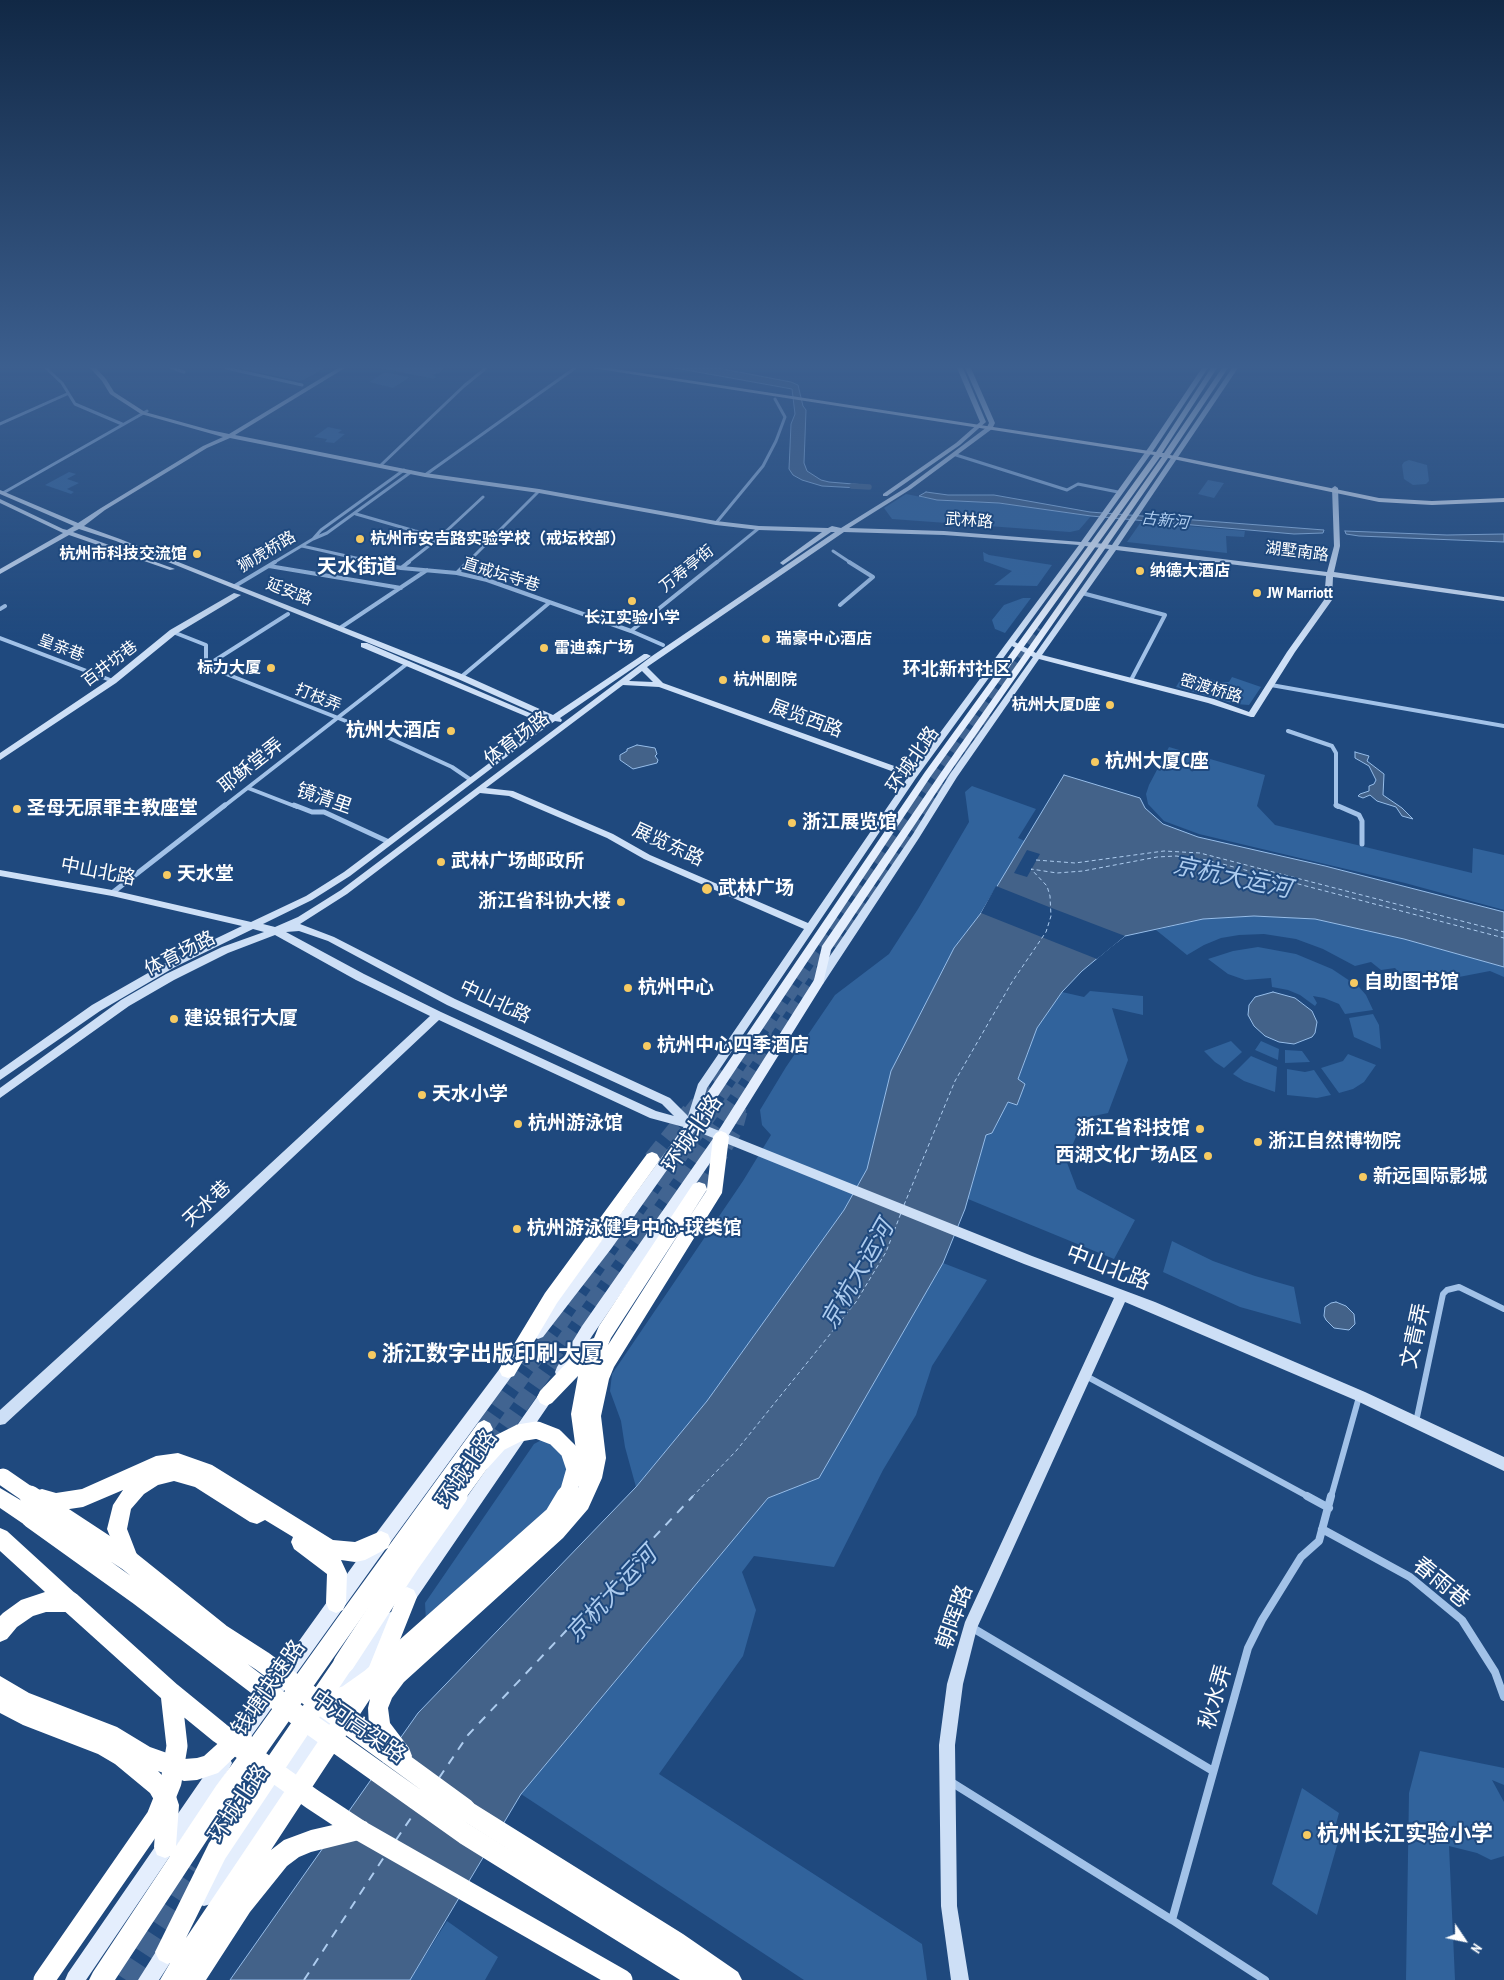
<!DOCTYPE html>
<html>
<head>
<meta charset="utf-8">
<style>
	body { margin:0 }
	#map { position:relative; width:1504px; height:1980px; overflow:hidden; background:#1f497e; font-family:"PT Sans Narrow",sans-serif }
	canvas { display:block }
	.north { position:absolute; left:1439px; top:1915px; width:50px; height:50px; -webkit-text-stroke:4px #1f497e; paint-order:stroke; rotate:124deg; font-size:14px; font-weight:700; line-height:20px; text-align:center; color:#fff }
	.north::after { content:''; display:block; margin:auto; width:18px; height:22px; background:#fff; clip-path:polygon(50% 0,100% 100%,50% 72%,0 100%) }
</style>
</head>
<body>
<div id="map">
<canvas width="1504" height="1980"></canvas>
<div class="north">N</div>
</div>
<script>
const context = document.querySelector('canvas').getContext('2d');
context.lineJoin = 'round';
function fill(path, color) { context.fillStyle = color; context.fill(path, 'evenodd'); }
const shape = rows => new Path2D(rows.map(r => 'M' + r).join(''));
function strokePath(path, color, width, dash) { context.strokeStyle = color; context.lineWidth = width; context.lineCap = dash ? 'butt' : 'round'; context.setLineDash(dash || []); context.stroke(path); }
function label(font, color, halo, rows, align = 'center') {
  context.font = font + ' "PT Sans Narrow","Noto Sans SC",sans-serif'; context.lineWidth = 4; context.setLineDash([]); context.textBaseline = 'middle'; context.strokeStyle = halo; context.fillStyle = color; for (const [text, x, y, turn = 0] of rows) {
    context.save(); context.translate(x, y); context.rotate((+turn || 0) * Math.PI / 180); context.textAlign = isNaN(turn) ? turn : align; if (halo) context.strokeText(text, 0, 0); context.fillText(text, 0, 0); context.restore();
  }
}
const green = shape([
	[237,368,325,368,304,380,298,381],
	[379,368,445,368,439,373,432,375,437,377,434,379],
	[385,372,403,376,410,377,393,388,369,382],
	[328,427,342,430,338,433,345,434,334,443,325,442,327,439,314,437],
	[1409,460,1427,465,1429,481,1426,484,1413,485,1404,479,1402,465,1404,462],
	[69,472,76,474,67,479,79,483,67,489,74,492,71,494,45,485],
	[1208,480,1224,483,1214,498,1198,494],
	[906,494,937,500,999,503,1091,516,1079,530,1070,532,892,519,884,508],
	[1141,522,1245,531,1244,537,1226,536,1227,553,1127,542],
	[983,552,989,555,1052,565,1037,586,994,585,1012,571,984,561],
	[1023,598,1031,598,1005,633,995,629,992,620,1004,605],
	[1185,672,1220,682,1229,682,1232,677,1261,687,1249,705,1235,704,1176,687],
	[1169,747,1265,775,1257,806,1275,825,1472,873,1473,848,1504,855,1504,910,1405,883,1199,834,1164,821,1148,804,1146,794,1149,785],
	[972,786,1036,809,1018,838,1025,841,981,913,954,948,891,1071,867,1169,844,1210,707,1401,636,1487,625,1447,621,1421,610,1391,612,1374,743,1181,771,1135,762,1125,760,1110,786,1067,835,995,889,954,918,909,969,822,965,792],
	[1254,916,1315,919,1404,939,1504,967,1504,977,1490,971,1412,986,1395,968,1381,970,1371,962,1355,966,1323,949,1296,939,1264,934,1239,935,1221,938,1204,945,1187,955,1156,930,1203,919],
	[1258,947,1296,954,1332,969,1359,987,1366,995,1373,1010,1345,1014,1339,1004,1324,998,1313,996,1317,1003,1315,1006,1300,995,1288,990,1272,987,1271,978,1245,980,1228,974,1208,959,1233,951],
	[1090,991,1143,996,1143,1015,1112,1008,1128,1060,1108,1113,1084,1118,1066,1160,1077,1189,1135,1220,1114,1259,968,1199,986,1135,992,1133,1008,1101,1017,1105,1018,1080,1037,1028,1062,992,1084,997],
	[1373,1014,1379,1025,1381,1049,1354,1037,1349,1018],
	[1231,1041,1242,1052,1224,1068,1215,1062,1204,1051],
	[1261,1041,1279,1049,1278,1060,1255,1050],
	[1285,1050,1302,1051,1310,1062,1285,1063],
	[1348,1054,1376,1065,1364,1082,1353,1089,1339,1093,1321,1068,1343,1061],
	[1251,1056,1277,1067,1275,1092,1244,1081,1233,1074],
	[1287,1069,1305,1072,1314,1070,1331,1095,1317,1098,1287,1095],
	[1172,1241,1213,1261,1255,1276,1294,1287,1301,1324,1240,1307,1163,1272],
	[943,1263,987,1280,932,1366,916,1415,883,1470,834,1567,754,1556,742,1572,756,1610,743,1656,659,1774,922,1944,927,1980,804,1980,521,1794,768,1498,819,1478],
	[547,1437,573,1449,562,1496,426,1622,425,1603,534,1444],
	[1420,1751,1504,1768,1504,1785,1492,1780,1504,1802,1504,1856,1491,1860,1477,1853,1449,1846,1455,1980,1406,1980,1409,1793],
	[1302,1788,1339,1813,1336,1824,1342,1828,1317,1915,1272,1884],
	[447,1921,498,1957,485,1980,410,1980]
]);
const water = shape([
	[675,368,718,368,791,382,798,385,803,406,806,410,804,463,807,471,821,480,829,482,865,485,859,488,822,486,802,480,793,475,789,469,791,424,795,414,792,389,675,368],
	[926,492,948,495,994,495,1090,512,1324,530,1323,533,1294,534,1091,516,999,503,937,500,919,496,926,492],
	[1345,531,1447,535,1504,534,1504,542,1359,536,1346,534,1345,531],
	[637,745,655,748,657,754,655,756,658,760,657,763,633,769,620,760,620,755,627,751,627,749,637,745],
	[1355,752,1369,756,1367,761,1384,774,1383,795,1402,808,1413,819,1402,816,1396,807,1377,801,1370,795,1363,798,1358,796,1360,794,1369,791,1369,786,1374,784,1376,780,1369,766,1355,758,1355,752],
	[1064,775,1140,798,1145,808,1163,824,1198,837,1325,866,1504,912,1504,967,1404,939,1315,919,1254,916,1203,919,1125,936,1112,946,1082,971,1062,992,1037,1028,1018,1079,1025,1084,1017,1105,1008,1102,992,1133,986,1135,965,1209,943,1263,819,1478,768,1498,521,1794,410,1980,230,1980,418,1713,636,1487,707,1401,844,1210,867,1169,891,1071,954,948,981,913,1064,775],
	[1273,992,1295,998,1312,1011,1317,1022,1315,1033,1312,1037,1294,1044,1279,1042,1265,1036,1254,1026,1248,1015,1249,1005,1255,997,1273,992],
	[1336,1302,1346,1306,1354,1314,1355,1324,1349,1330,1334,1328,1326,1320,1324,1316,1325,1307,1331,1303,1336,1302]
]);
const pier = shape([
	[1027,850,1040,854,1027,877,1014,873],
	[996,886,1049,907,1125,936,1097,959,981,913]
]);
const canal = shape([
	[852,486,869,487]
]);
const ferryFar1 = shape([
	[1036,860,1075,863,1164,851,1200,853,1504,932],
	[904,1205,955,1081,1012,982,1046,932,1051,916,1050,896,1047,886,1031,869,1057,873,1083,871,1157,857,1176,856,1207,860,1504,938],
	[692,1497,736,1451,856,1302,886,1252,901,1213]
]);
const ferry = shape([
	[439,1778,468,1735,693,1496],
	[396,1840,415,1812],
	[304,1980,384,1857]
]);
const highwayTunnelFar3 = shape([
	[916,807,1037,627],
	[928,807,992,711]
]);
const highwayTunnelFar2 = shape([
	[689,1113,706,1091,725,1074],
	[710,1113,917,805],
	[723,1113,929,805],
	[739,1113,740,1108]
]);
const highwayTunnelFar1 = shape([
	[652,1159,690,1111],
	[699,1189,734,1130,739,1111],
	[484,1429,711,1111],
	[491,1447,692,1160,724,1111]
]);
const highwayTunnel = shape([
	[126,1980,198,1870]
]);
const streetFar4 = shape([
	[46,368,62,383,75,404,122,424],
	[172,368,184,372],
	[226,368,302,385],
	[0,424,67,394],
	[956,455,1067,490,1078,484,1118,492],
	[381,465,464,386,486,368],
	[404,470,321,530,313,539,327,533,411,472],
	[425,475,575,368],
	[3,493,147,411],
	[356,514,415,531,486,545],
	[716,523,763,466,776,441,785,417,775,399],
	[302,546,378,563],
	[833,551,851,563],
	[273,563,313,539],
	[407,563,440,537,483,497],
	[467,563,539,491],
	[716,563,759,528]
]);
const streetFar3 = shape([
	[372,562,401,568,457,573,487,580,631,631,663,645],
	[269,566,401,588],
	[401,568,409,562],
	[457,573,468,562],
	[235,586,275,562],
	[1082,593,1165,615,1131,680],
	[840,605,873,577,849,562],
	[0,609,5,606],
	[340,628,427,570],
	[631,631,717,562],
	[173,632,206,645,206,666,389,738,452,767,471,780],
	[0,638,113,681],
	[206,666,288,614],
	[461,677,549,603],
	[1271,685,1504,726],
	[1288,731,1332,746,1336,753,1336,806,1338,807],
	[248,788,297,807],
	[223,807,408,663]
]);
const streetFar2 = shape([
	[294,805,312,812,324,812,389,842],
	[1336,805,1359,815,1362,821,1362,844],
	[112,893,225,805]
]);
const streetFar1 = shape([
	[1086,1376,1309,1497],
	[1416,1422,1443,1294,1447,1290,1459,1287,1504,1309],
	[1331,1497,1359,1397]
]);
const street = shape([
	[1307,1496,1329,1508],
	[1322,1529,1410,1577,1462,1620,1495,1672,1504,1697],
	[971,1627,1213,1771],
	[951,1782,1172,1920],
	[1265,1980,1172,1920,1248,1648,1262,1620,1301,1557,1319,1541,1331,1496]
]);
const secondary = shape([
	[90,368,96,368,106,379,114,392,145,412,210,430,229,434,338,368,345,368,235,435,425,473,539,489,716,521,759,526,828,528,832,526,841,528,907,487,987,427,989,423,965,368,971,368,995,423,992,429,911,489,849,528,944,531,1081,542,1149,447,1202,368,1208,368,1155,448,1088,542,1112,545,1232,368,1238,368,1118,546,1327,572,1334,546,1332,488,1335,486,1338,488,1340,546,1334,572,1504,597,1504,601,1333,577,1332,600,1295,652,1254,717,1251,717,1208,703,1039,659,957,777,919,838,823,984,815,984,814,981,815,978,913,834,950,774,1033,657,1012,646,916,778,707,1088,697,1122,1032,1256,1155,1302,1365,1392,1504,1457,1504,1471,1355,1400,1125,1302,977,1628,963,1684,955,1745,957,1906,969,1980,951,1980,941,1906,939,1745,947,1684,965,1622,1114,1298,1024,1264,691,1129,650,1118,439,1020,225,1221,5,1424,0,1425,0,1410,217,1213,430,1016,356,980,275,935,228,953,174,980,129,1006,0,1098,0,1088,121,1000,166,974,222,947,264,932,253,929,175,967,100,1011,0,1080,0,1070,92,1005,169,961,242,926,112,896,0,876,0,870,112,890,251,922,306,896,344,872,548,719,458,679,116,541,79,529,73,532,175,569,170,570,69,535,0,574,0,569,63,533,0,503,0,499,63,529,67,530,74,526,0,494,0,490,78,523,101,508,203,446,223,437,141,414,110,394,102,381,90,368],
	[230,438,425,477,539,493,716,525,759,530,822,532,781,562,780,563,783,565,831,532,835,532,652,656,341,890,298,917,275,927,263,924,312,900,350,876,538,733,555,721,561,722,562,720,560,718,651,656,647,654,644,654,553,715,464,675,120,539,84,526,105,510,207,448,230,438],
	[844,532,944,535,1079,545,911,772,663,683,647,667,844,532],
	[1085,546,1109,549,1036,653,1015,642,1085,546],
	[1116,550,1326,576,1324,600,1287,652,1249,712,1214,699,1042,655,1116,550],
	[642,671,653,682,629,681,642,671],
	[623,685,659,687,908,777,808,923,650,855,613,834,513,791,486,788,623,685],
	[480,793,509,796,607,838,644,859,804,929,698,1084,688,1116,670,1098,455,999,334,937,300,924,347,894,480,793],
	[299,931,328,941,447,1005,662,1104,674,1116,656,1111,441,1012,364,974,286,932,299,931],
	[957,368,963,368,986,422,960,445,887,496,883,496,883,494,956,443,980,422,957,368],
	[234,593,241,595,176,634,116,683,0,760,0,753,110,679,170,630,234,593],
	[361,643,367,643,537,716,536,718,530,718,361,647,361,643]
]);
const primary = shape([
	[592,368,609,368,1156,452,1211,368,1217,368,1162,453,1164,453,1222,368,1228,368,1170,455,1379,498,1432,501,1504,498,1504,502,1432,505,1379,502,1168,458,948,775,831,950,823,984,725,1141,592,1336,567,1377,562,1379,557,1377,555,1372,557,1367,582,1326,717,1133,814,980,822,946,942,771,1162,457,1160,457,931,776,696,1129,611,1249,543,1337,538,1339,533,1337,531,1332,533,1327,601,1241,688,1121,925,772,1154,455,592,368],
	[512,1357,517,1359,519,1364,517,1369,387,1547,245,1745,239,1748,233,1745,230,1739,233,1733,375,1535,507,1359,512,1357],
	[549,1385,554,1387,556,1392,554,1397,411,1606,405,1608,399,1606,397,1600,399,1594,544,1387,549,1385],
	[391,1612,397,1614,399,1620,397,1626,348,1700,342,1702,339,1701,342,1707,339,1713,211,1904,204,1906,197,1904,195,1897,197,1890,327,1701,333,1698,336,1700,334,1694,336,1688,385,1614,391,1612],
	[223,1754,229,1757,232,1763,229,1769,86,1980,65,1980,68,1973,217,1757,223,1754],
	[169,1939,176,1942,179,1949,159,1980,138,1980,162,1942,169,1939]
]);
const highway = shape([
	[721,1131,726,1133,729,1137,722,1193,614,1367,609,1379,601,1416,606,1458,602,1478,588,1509,563,1538,404,1682,392,1698,388,1708,390,1723,409,1748,412,1756,409,1764,401,1767,393,1764,373,1734,369,1727,368,1708,370,1699,271,1850,284,1840,311,1830,359,1819,367,1822,370,1830,367,1838,311,1852,299,1857,287,1866,250,1912,206,1980,160,1980,170,1963,167,1964,159,1960,155,1952,209,1843,337,1656,344,1653,351,1656,354,1663,351,1670,225,1859,186,1938,358,1682,365,1679,372,1682,375,1687,383,1675,379,1677,372,1674,369,1667,400,1590,407,1587,414,1590,417,1597,388,1670,549,1524,574,1495,579,1486,576,1479,577,1458,571,1414,578,1376,552,1403,546,1406,540,1403,537,1397,540,1391,588,1340,594,1338,599,1326,693,1184,699,1182,705,1184,707,1189,713,1137,716,1133,721,1131],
	[707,1190,706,1191,608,1345,611,1338,707,1190],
	[652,1152,657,1154,660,1159,657,1164,557,1303,514,1376,508,1378,502,1376,499,1370,502,1364,545,1293,647,1154,652,1152],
	[484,1420,490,1423,493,1429,490,1435,232,1802,115,1980,89,1980,93,1972,170,1856,165,1858,157,1855,154,1847,157,1805,150,1793,115,1764,98,1754,23,1725,0,1713,0,1676,29,1693,117,1727,150,1747,184,1759,197,1758,204,1756,235,1728,242,1724,249,1728,252,1737,343,1610,336,1613,329,1610,326,1603,327,1574,294,1549,291,1542,293,1537,265,1520,257,1524,250,1522,195,1487,174,1481,158,1485,144,1494,131,1509,127,1529,139,1560,136,1567,129,1570,122,1567,107,1529,113,1505,123,1490,83,1507,56,1511,35,1505,33,1498,35,1491,42,1489,56,1493,82,1489,156,1456,178,1453,212,1465,333,1540,355,1542,381,1531,388,1534,391,1541,388,1547,478,1423,484,1420],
	[388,1548,343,1610,346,1603,347,1573,341,1560,355,1562,365,1560,388,1548],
	[244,1748,216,1786,176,1846,179,1805,173,1787,158,1771,184,1781,197,1780,218,1773,244,1748],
	[0,1488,39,1511,42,1518,39,1525,32,1528,25,1525,0,1508,0,1488],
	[0,1528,7,1531,77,1595,80,1602,77,1609,70,1612,46,1612,33,1616,17,1627,7,1639,0,1642,0,1616,3,1613,21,1600,45,1592,0,1551,0,1528],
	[465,1798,683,1934,738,1972,742,1980,710,1980,667,1950,457,1817,454,1809,457,1801,465,1798]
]);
const highwayBridgeFar1 = shape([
	[3,1477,32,1497],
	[456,1497,480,1464,499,1443,519,1433,537,1430,555,1437,569,1451,575,1469,567,1497]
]);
const highwayBridge = shape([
	[30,1496,129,1561,220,1634,262,1661,465,1809],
	[32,1518,138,1594,296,1714,465,1834,700,1980],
	[70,1602,171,1693,220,1733,312,1799,359,1830,622,1980],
	[344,1663,408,1565,457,1496],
	[318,1701,334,1700,347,1696,371,1679,555,1516,567,1496],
	[44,1980,157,1817,171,1782,177,1746,171,1693]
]);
const markers = [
	[360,539,5,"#f6ca62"],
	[197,554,5,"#f6ca62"],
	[1140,571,5,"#f6ca62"],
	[1257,593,5,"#f6ca62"],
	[632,601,5,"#f6ca62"],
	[766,639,5,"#f6ca62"],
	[544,648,5,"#f6ca62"],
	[271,668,5,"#f6ca62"],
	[723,680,5,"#f6ca62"],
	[1110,705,5,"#f6ca62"],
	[451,731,5,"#f6ca62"],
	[1095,762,5,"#f6ca62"],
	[17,809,5,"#f6ca62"],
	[792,823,5,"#f6ca62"],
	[441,862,5,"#f6ca62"],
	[167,875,5,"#f6ca62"],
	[707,889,6,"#f6ca62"],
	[621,902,5,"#f6ca62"],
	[1354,983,5,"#f6ca62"],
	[628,988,5,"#f6ca62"],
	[174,1019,5,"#f6ca62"],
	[647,1046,5,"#f6ca62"],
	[422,1095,5,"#f6ca62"],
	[518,1124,5,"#f6ca62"],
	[1200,1129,5,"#f6ca62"],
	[1258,1142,5,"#f6ca62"],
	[1208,1156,5,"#f6ca62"],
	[1363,1177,5,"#f6ca62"],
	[517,1229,5,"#f6ca62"],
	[372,1355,5,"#f6ca62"],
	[1307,1835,5,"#f6ca62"]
];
const farStreetnames = [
	["武林路",969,521,4],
	["狮虎桥路",267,552,-31],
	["湖墅南路",1297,552,7],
	["万寿亭街",687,569,-39],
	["直戒坛寺巷",501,575,17],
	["延安路",289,592,21],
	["皇亲巷",61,648,21],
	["百井坊巷",110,664,-37],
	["密渡桥路",1211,689,17],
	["打枝弄",318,698,22]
];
const farWaternames = [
	["古新河",1165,521,6]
];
const farPoinames = [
	["杭州市安吉路实验学校（戒坛校部）",370,539],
	["杭州市科技交流馆",187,554,"right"],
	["纳德大酒店",1150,571],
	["JW Marriott",1267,593],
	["长江实验小学",632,618,"center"],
	["瑞豪中心酒店",776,639],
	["雷迪森广场",554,648],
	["标力大厦",261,668,"right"],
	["杭州剧院",733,680],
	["杭州大厦D座",1100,705,"right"]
];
const farQuarternames = [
	["环北新村社区",957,670]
];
const streetNames = [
	["展览西路",806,719,20],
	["体育场路",517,739,-37],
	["环城北路",913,760,-55],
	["耶稣堂弄",251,766,-38],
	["镜清里",324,799,19],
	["展览东路",668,845,25],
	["中山北路",98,872,11],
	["体育场路",180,954,-27],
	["中山北路",495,1002,25],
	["天水巷",207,1204,-43]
];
const poiNames = [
	["杭州大酒店",441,731,"right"],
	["杭州大厦C座",1105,762],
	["圣母无原罪主教座堂",27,809],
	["浙江展览馆",802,823],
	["武林广场邮政所",451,862],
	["天水堂",177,875],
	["武林广场",718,889],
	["浙江省科协大楼",611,902,"right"],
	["自助图书馆",1364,983],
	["杭州中心",638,988],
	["建设银行大厦",184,1019],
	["杭州中心四季酒店",657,1046],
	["天水小学",432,1095],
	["杭州游泳馆",528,1124],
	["浙江省科技馆",1190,1129,"right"],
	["浙江自然博物院",1268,1142],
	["西湖文化广场A区",1198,1156,"right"],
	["新远国际影城",1373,1177],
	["杭州游泳健身中心-球类馆",527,1229]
];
const farDistrictnames = [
	["天水街道",357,567]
];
const nearStreetnames = [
	["环城北路",693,1134,-56],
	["中山北路",1108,1268,21],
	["文青弄",1416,1336,-78],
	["环城北路",467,1469,-55],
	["春雨巷",1441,1583,39],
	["朝晖路",955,1617,-70],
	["钱塘快速路",269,1688,-55],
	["秋水弄",1216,1697,-74],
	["中河高架路",358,1727,35],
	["环城北路",239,1804,-56]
];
const nearPoinames = [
	["浙江数字出版印刷大厦",382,1355],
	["杭州长江实验小学",1317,1835]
];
const nearWaternames = [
	["京杭大运河",1232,878,12],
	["京杭大运河",858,1275,-60],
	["京杭大运河",612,1595,-47]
];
fill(green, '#31639c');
fill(water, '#436289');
strokePath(water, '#96bde9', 1);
fill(pier, '#1f497e');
strokePath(canal, '#436289', 5.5);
strokePath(ferryFar1, '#adccef', 1, [4, 3]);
strokePath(ferry, '#adccef', 2, [9, 8]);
strokePath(highwayTunnelFar3, '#416491', 11, [11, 5.5]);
strokePath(highwayTunnelFar2, '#416491', 13, [13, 7]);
strokePath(highwayTunnelFar1, '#416491', 17, [17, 8]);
strokePath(highwayTunnel, '#416491', 21, [21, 11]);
strokePath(streetFar4, '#a2c2e8', 3);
strokePath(streetFar3, '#a2c2e8', 4);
strokePath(streetFar2, '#a2c2e8', 5);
strokePath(streetFar1, '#a2c2e8', 6);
strokePath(street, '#a2c2e8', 8);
fill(secondary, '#cddff6');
fill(primary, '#e4eefd');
fill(highway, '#fff');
strokePath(highwayBridgeFar1, '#fff', 17);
strokePath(highwayBridge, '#fff', 21);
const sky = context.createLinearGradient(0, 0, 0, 645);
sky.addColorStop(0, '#112845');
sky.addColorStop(0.57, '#3c5f8f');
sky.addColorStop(1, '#3c5f8f00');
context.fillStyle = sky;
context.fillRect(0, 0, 1504, 645);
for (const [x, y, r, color] of markers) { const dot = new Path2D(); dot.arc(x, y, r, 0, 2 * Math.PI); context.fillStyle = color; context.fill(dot); strokePath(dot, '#1f497e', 2); }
label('16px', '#fff', '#1f497e', farStreetnames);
label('italic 16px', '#adccef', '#1f497e', farWaternames);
label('bold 16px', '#fff', '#1f497e', farPoinames, 'left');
label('bold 18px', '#fff', '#1f497e', farQuarternames);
label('19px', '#fff', '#1f497e', streetNames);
label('bold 19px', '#fff', '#1f497e', poiNames, 'left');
label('bold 20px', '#fff', '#1f497e', farDistrictnames);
label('22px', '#fff', '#1f497e', nearStreetnames);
label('bold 22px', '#fff', '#1f497e', nearPoinames, 'left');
label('italic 24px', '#adccef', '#1f497e', nearWaternames);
</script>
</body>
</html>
